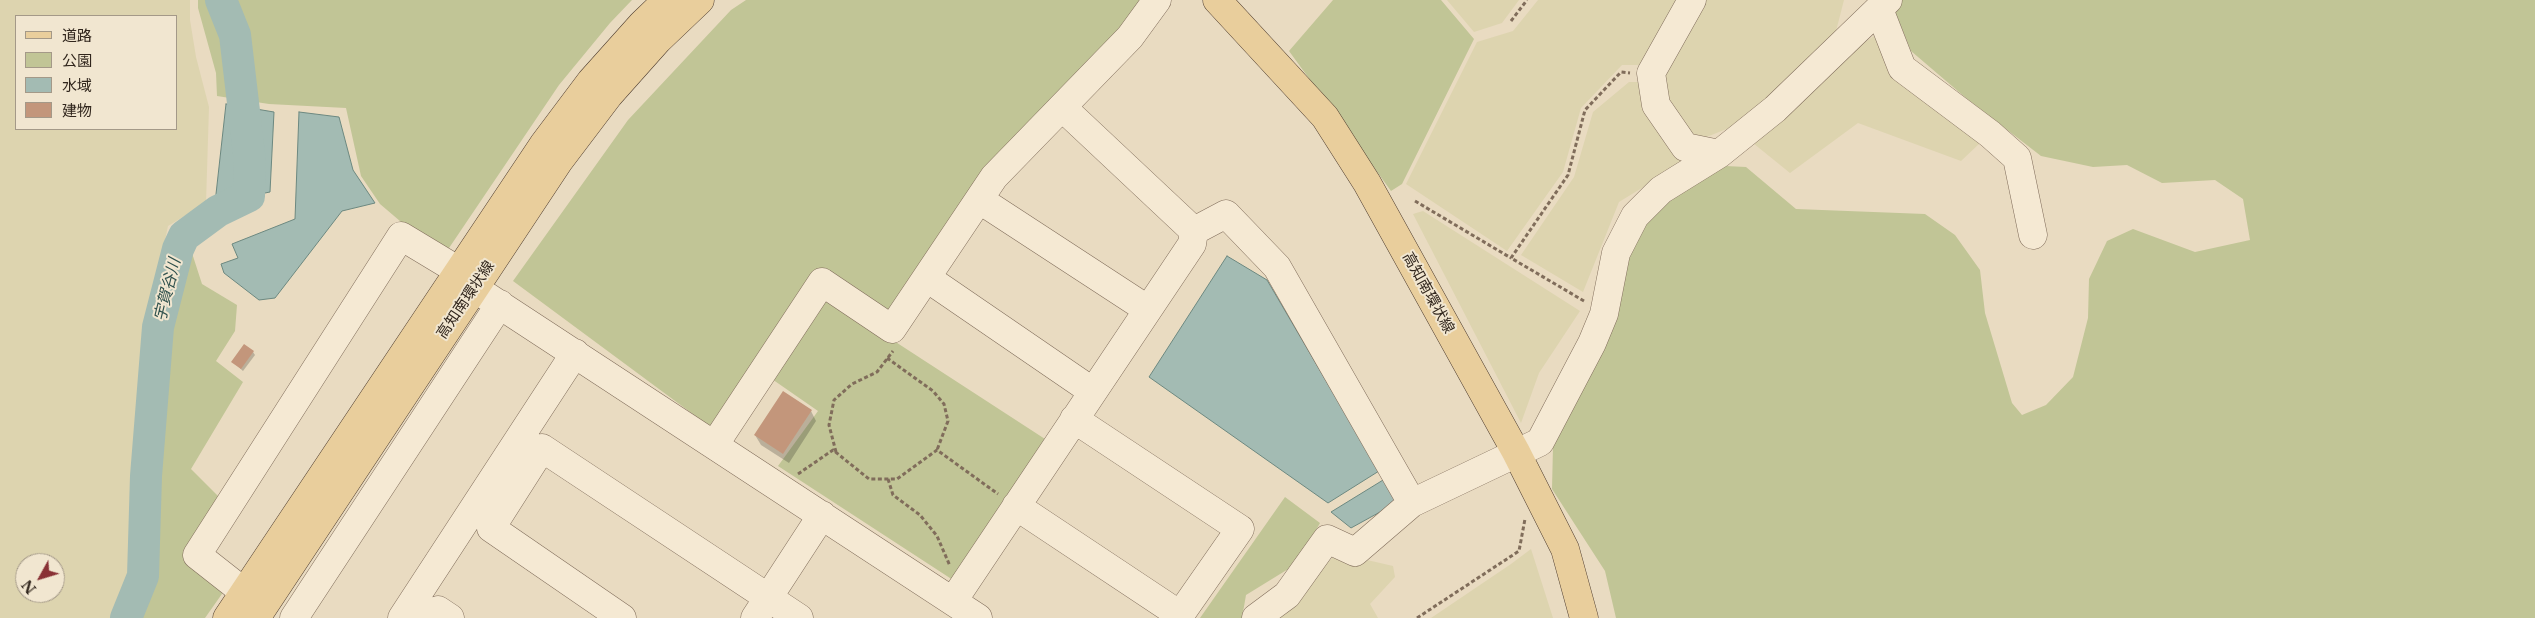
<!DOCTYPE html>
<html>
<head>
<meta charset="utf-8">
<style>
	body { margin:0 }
	#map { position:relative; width:2535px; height:618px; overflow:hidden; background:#e9dbc1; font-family:"Libre Baskerville","Noto Sans JP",serif }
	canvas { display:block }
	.legend { position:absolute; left:15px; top:15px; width:162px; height:115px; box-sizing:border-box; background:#f1e6d0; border:1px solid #a49988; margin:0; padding:6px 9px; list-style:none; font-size:15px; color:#31261d }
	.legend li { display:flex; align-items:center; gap:10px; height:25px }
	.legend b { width:25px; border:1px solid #a49988 }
	.north { position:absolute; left:15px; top:553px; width:50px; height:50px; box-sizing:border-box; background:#f1e6d0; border:1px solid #a49988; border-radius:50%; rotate:231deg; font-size:14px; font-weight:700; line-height:20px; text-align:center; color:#31261d }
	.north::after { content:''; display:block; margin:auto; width:18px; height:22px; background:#893135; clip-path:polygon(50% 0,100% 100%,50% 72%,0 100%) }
</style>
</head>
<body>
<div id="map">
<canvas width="2535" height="618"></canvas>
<ul class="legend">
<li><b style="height:6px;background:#e9ce9c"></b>道路</li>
<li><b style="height:14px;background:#c1c596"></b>公園</li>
<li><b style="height:14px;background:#a3bbb3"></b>水域</li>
<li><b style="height:14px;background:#c3967b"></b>建物</li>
</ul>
<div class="north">N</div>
</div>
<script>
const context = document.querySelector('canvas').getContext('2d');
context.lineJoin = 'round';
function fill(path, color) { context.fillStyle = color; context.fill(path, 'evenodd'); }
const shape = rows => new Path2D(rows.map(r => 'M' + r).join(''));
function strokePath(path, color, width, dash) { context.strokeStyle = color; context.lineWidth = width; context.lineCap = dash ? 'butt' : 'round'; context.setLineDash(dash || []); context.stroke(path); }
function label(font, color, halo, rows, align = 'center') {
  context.font = font + ' "Libre Baskerville","Noto Sans JP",serif'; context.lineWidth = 4; context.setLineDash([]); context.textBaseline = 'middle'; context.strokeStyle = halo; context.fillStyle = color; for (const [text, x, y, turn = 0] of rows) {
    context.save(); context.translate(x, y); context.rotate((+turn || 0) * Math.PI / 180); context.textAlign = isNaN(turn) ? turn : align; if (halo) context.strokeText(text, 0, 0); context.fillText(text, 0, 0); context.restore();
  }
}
const farmland = shape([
	[0,0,190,0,190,20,196,57,209,107,206,203,168,226,150,312,141,419,140,508,131,591,113,618,0,618],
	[16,16,176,16,176,129,16,129],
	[25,563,55,563,55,593,25,593],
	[1447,0,1519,0,1502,23,1474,32],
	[1538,0,1685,0,1645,65,1622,65,1581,108,1563,172,1507,251,1406,184,1477,42,1513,31],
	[1697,0,1844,0,1835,35,1744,122,1694,142,1665,107,1661,78],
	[1874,36,1888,65,1980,143,1961,161,1858,123,1790,173,1748,139,1837,61],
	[1629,82,1644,82,1691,158,1619,202,1583,292,1521,255,1574,177,1593,112],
	[1423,211,1580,311,1539,373,1521,423,1413,214],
	[1531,549,1553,618,1431,618,1511,564],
	[1337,553,1393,566,1395,577,1370,604,1378,618,1267,618,1311,580]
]);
const green = shape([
	[198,0,632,0,610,23,559,85,447,251,407,227,380,204,361,176,346,108,269,104,217,96,216,73,198,8],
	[746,0,1147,0,889,318,818,274,713,429,513,281,628,120,731,10],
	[1333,0,1441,0,1474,39,1402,184,1391,191,1289,51],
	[1900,0,2535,0,2535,618,1616,618,1605,571,1552,489,1553,446,1643,225,1705,165,1746,167,1796,209,1925,214,1955,235,1980,270,1985,313,2012,403,2022,415,2046,405,2073,377,2088,318,2089,279,2107,241,2133,229,2195,252,2250,240,2243,199,2215,180,2162,183,2127,165,2093,167,2041,156,1966,98,1911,51,1893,7],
	[191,250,202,284,237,305,235,331,216,361,243,382,191,469,218,496,191,564,224,591,205,618,132,618,150,575,152,466,165,339,184,258],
	[831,300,1045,439,953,580,778,466,818,411,769,377,814,305],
	[1285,497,1320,523,1298,563,1246,595,1242,618,1200,618]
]);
const water = shape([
	[226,104,274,112,270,192,215,203,226,104],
	[299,112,339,117,353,170,375,203,342,211,275,298,259,300,224,273,221,264,238,258,232,244,295,219,299,112],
	[1227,256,1267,280,1379,471,1328,503,1149,377,1227,256],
	[1388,477,1400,501,1351,528,1331,512,1388,477]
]);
const shadow = shape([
	[253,352,255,355,243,371,233,362],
	[811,411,816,421,789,463,761,445,755,435]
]);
const river = shape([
	[126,618,143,576,146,476,158,327,178,249,184,236,218,211,249,196,250,162,235,35,221,0]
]);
const building = shape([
	[244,344,254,351,241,369,231,362],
	[783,391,812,410,783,454,754,435]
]);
const path = shape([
	[1511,21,1527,0],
	[1415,201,1511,258],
	[1584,301,1511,258,1568,175,1585,110,1621,72,1630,73],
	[887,358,933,391,944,404,948,421,937,450],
	[836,452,829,425,834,400,852,384,877,372,893,351],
	[798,474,833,450,869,479,897,479,937,450,998,494],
	[888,479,893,495,920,515,937,536,950,566],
	[1417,618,1519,551,1525,519]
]);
const minor = shape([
	[1692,0,1651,73,1656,105,1685,147,1719,154],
	[1879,9,1902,68,1990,134,2017,158,2033,235],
	[980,200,1147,309],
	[1194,231,1226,214,1277,267,1412,503,1540,442,1592,343,1604,314,1616,253,1635,216,1661,190,1719,154,1775,109,1888,0],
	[927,278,1092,391],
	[474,288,978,618],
	[715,444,822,282,892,329,994,177,1130,37,1157,0],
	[1016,506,1180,615,1240,529,1074,419],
	[244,592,197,555,401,236,459,271],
	[953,601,1192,244,1194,231,1063,108],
	[294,618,500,304],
	[402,618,575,353],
	[432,618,438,610,450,618],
	[622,618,491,528,542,448,799,618],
	[755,618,822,515],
	[1256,618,1287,595,1327,539,1355,552,1412,503]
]);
const major = shape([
	[1217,0,1325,117,1367,183,1516,452,1565,549,1584,618],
	[227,618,543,145,591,81,642,24,667,0],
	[256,618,559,161,609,95,658,40,700,0]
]);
const streetNames = [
	["高知南環状線",1428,293,61],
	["高知南環状線",466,300,-56]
];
const waterNames = [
	["宇賀谷川",168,290,-76]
];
fill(farmland, '#ddd4af');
fill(green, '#c1c596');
fill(water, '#a3bbb3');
strokePath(water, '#6c8880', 1);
fill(shadow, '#0003');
strokePath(river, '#a3bbb3', 32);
fill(building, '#c3967b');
strokePath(minor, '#806d5b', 29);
strokePath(major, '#4e3c2f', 29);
strokePath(path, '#806d5b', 3, [4, 2.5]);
strokePath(minor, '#f5e9d3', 28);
strokePath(major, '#e9ce9c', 28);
label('15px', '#31261d', '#f1e6d0', streetNames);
label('italic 16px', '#2e504c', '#f1e6d0', waterNames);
</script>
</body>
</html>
